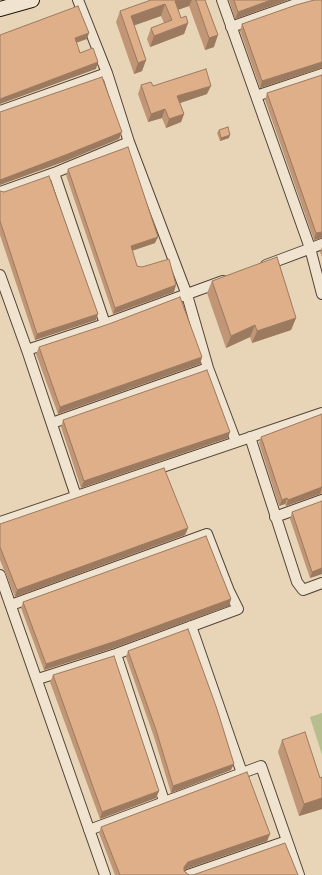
<!DOCTYPE html>
<html>
<head>
<meta charset="utf-8">
<style>
	body { margin:0 }
	canvas { display:block; background:#e8d5b7 }
</style>
</head>
<body>
<canvas width="322" height="875"></canvas>
<script>
const context = document.querySelector('canvas').getContext('2d');
context.lineJoin = 'round';
function fill(path, color) { context.fillStyle = color; context.fill(path, 'evenodd'); }
const shape = rows => new Path2D(rows.map(r => 'M' + r).join(''));
function strokePath(path, color, width, dash) { context.strokeStyle = color; context.lineWidth = width; context.lineCap = dash ? 'butt' : 'round'; context.setLineDash(dash || []); context.stroke(path); }
const green = shape([
	[322,713,322,755,310,717]
]);
const street = shape([
	[78,0,107,73,129,142,187,295,208,368,236,442],
	[222,0,310,248,322,294],
	[231,27,307,0],
	[256,96,322,74],
	[0,111,107,73],
	[54,173,105,324],
	[0,192,54,173,129,142],
	[266,265,322,244],
	[0,275,27,350,76,496],
	[27,350,105,324,223,281],
	[52,423,208,368],
	[250,437,297,582,303,590,322,583],
	[275,517,322,500],
	[0,522,322,413],
	[0,575,105,875],
	[11,605,207,534,229,591,238,609,116,654,38,679],
	[191,626,242,773],
	[116,654,164,801],
	[89,830,261,766,299,875],
	[188,875,287,841]
]);
const secondary = shape([
	[0,9,32,0]
]);
const wall = shape([
	[151,0,205,0,214,47,205,50,189,6,178,10,181,18,188,23,184,34,150,47,147,39,151,28,164,23,161,16,134,25,146,60,142,71,134,74,116,22,120,11],
	[229,0,288,0,235,19],
	[322,0,322,68,260,88,240,31,242,24],
	[322,75,322,238,314,240,265,100,267,93],
	[141,85,153,86,207,94,180,103,184,114,181,122,166,128,162,118,148,122,138,94],
	[219,130,229,138,220,141,217,133],
	[68,169,155,243,132,251,137,266,174,292,113,314,66,175],
	[0,191,96,320,35,340,0,235],
	[322,247,322,257,320,252],
	[212,281,296,318,291,330,252,343,250,337,226,348,207,293],
	[39,347,202,357,200,364,58,414,36,354],
	[322,414,322,494,320,494,286,506,285,504,279,506,259,443,261,437],
	[63,420,228,438,81,488,61,427],
	[292,512,322,574,310,578,290,519],
	[0,524,188,528,185,535,15,597,0,560],
	[231,599,229,606,114,648,44,670,21,608,23,602],
	[128,651,231,770,171,793,154,737,126,657],
	[53,675,159,791,156,798,100,819,50,682],
	[282,740,320,778,322,777,322,809,299,816,278,752],
	[101,827,270,834,267,841,186,869,184,870,189,875,298,875,115,875,99,833]
]);
const shadedWall = shape([
	[177,0,192,0,189,6,171,12,175,1],
	[271,0,288,0,235,19,238,12],
	[165,4,161,16,127,28,131,16],
	[188,23,184,34,150,47,154,36],
	[89,33,87,39,73,44,75,38],
	[218,35,214,47,205,50,209,38],
	[146,60,142,71,134,74,138,63],
	[98,62,96,69,0,104,0,99],
	[322,62,322,68,260,88,262,81],
	[211,86,207,94,174,105,177,96],
	[165,109,162,118,148,122,151,114],
	[184,114,181,122,166,128,169,119],
	[122,132,119,139,66,161,0,185,0,180],
	[230,135,229,138,220,141,221,138],
	[322,232,322,238,314,240,316,233],
	[158,237,155,243,128,252,131,246],
	[176,285,174,292,113,314,115,308],
	[98,314,96,320,35,340,37,334],
	[296,318,291,330,252,343,257,331],
	[255,325,250,337,226,348,231,336],
	[202,357,200,364,58,414,60,407],
	[230,432,228,438,81,488,84,481],
	[322,487,320,494,286,506,288,500],
	[287,498,285,504,279,506,282,500],
	[188,528,185,535,15,597,17,590],
	[322,568,322,574,310,578,312,572],
	[231,599,229,606,114,648,44,670,46,664],
	[234,764,231,770,171,793,173,786],
	[159,791,156,798,100,819,102,812],
	[322,798,322,809,299,816,304,804],
	[270,834,267,841,186,869,182,873,184,867,188,862]
]);
const building = shape([
	[151,0,177,0,175,1,181,18,186,16,188,23,154,36,151,28,172,20,165,4,131,16,146,60,138,63,120,11,151,0],
	[196,0,205,0,218,35,209,38,196,0],
	[234,0,271,0,238,12,234,0],
	[314,0,322,0,322,62,262,81,242,24,296,5,314,0],
	[78,6,89,33,75,38,80,53,93,48,98,62,0,99,0,35,78,6],
	[206,69,211,86,177,96,184,114,169,119,165,109,151,114,141,85,151,82,153,86,206,69],
	[322,75,322,232,316,233,267,93,322,75],
	[102,77,122,132,68,154,0,180,0,112,102,77],
	[228,127,230,135,221,138,219,130,228,127],
	[128,147,158,237,131,246,137,266,142,267,169,259,176,285,115,308,68,169,128,147],
	[49,176,98,314,37,334,0,221,0,191,4,192,49,176],
	[277,257,296,318,257,331,255,325,231,336,212,281,277,257],
	[180,297,202,357,60,407,39,347,109,324,180,297],
	[207,370,230,432,84,481,63,420,207,370],
	[322,414,322,487,288,500,287,498,282,500,261,437,322,414],
	[164,468,188,528,17,590,0,547,0,524,164,468],
	[322,501,322,568,312,572,292,512,322,501],
	[206,536,231,599,116,641,46,664,23,602,206,536],
	[188,629,217,709,234,764,173,786,156,730,128,651,188,629],
	[114,656,159,791,102,812,53,675,114,656],
	[305,732,320,778,322,777,322,798,304,804,282,740,305,732],
	[247,772,270,834,188,862,184,867,184,871,189,875,193,875,285,843,298,875,120,875,101,827,247,772]
]);
fill(green, '#b6bd8e');
strokePath(street, '#524538', 12);
strokePath(secondary, '#20150e', 16);
strokePath(street, '#f0e4d0', 10);
strokePath(secondary, '#f0e4d0', 14);
fill(wall, '#c09676');
fill(shadedWall, '#9c7a60');
fill(building, '#dfaf89');
strokePath(building, '#9c7a60', 1);
</script>
</body>
</html>
